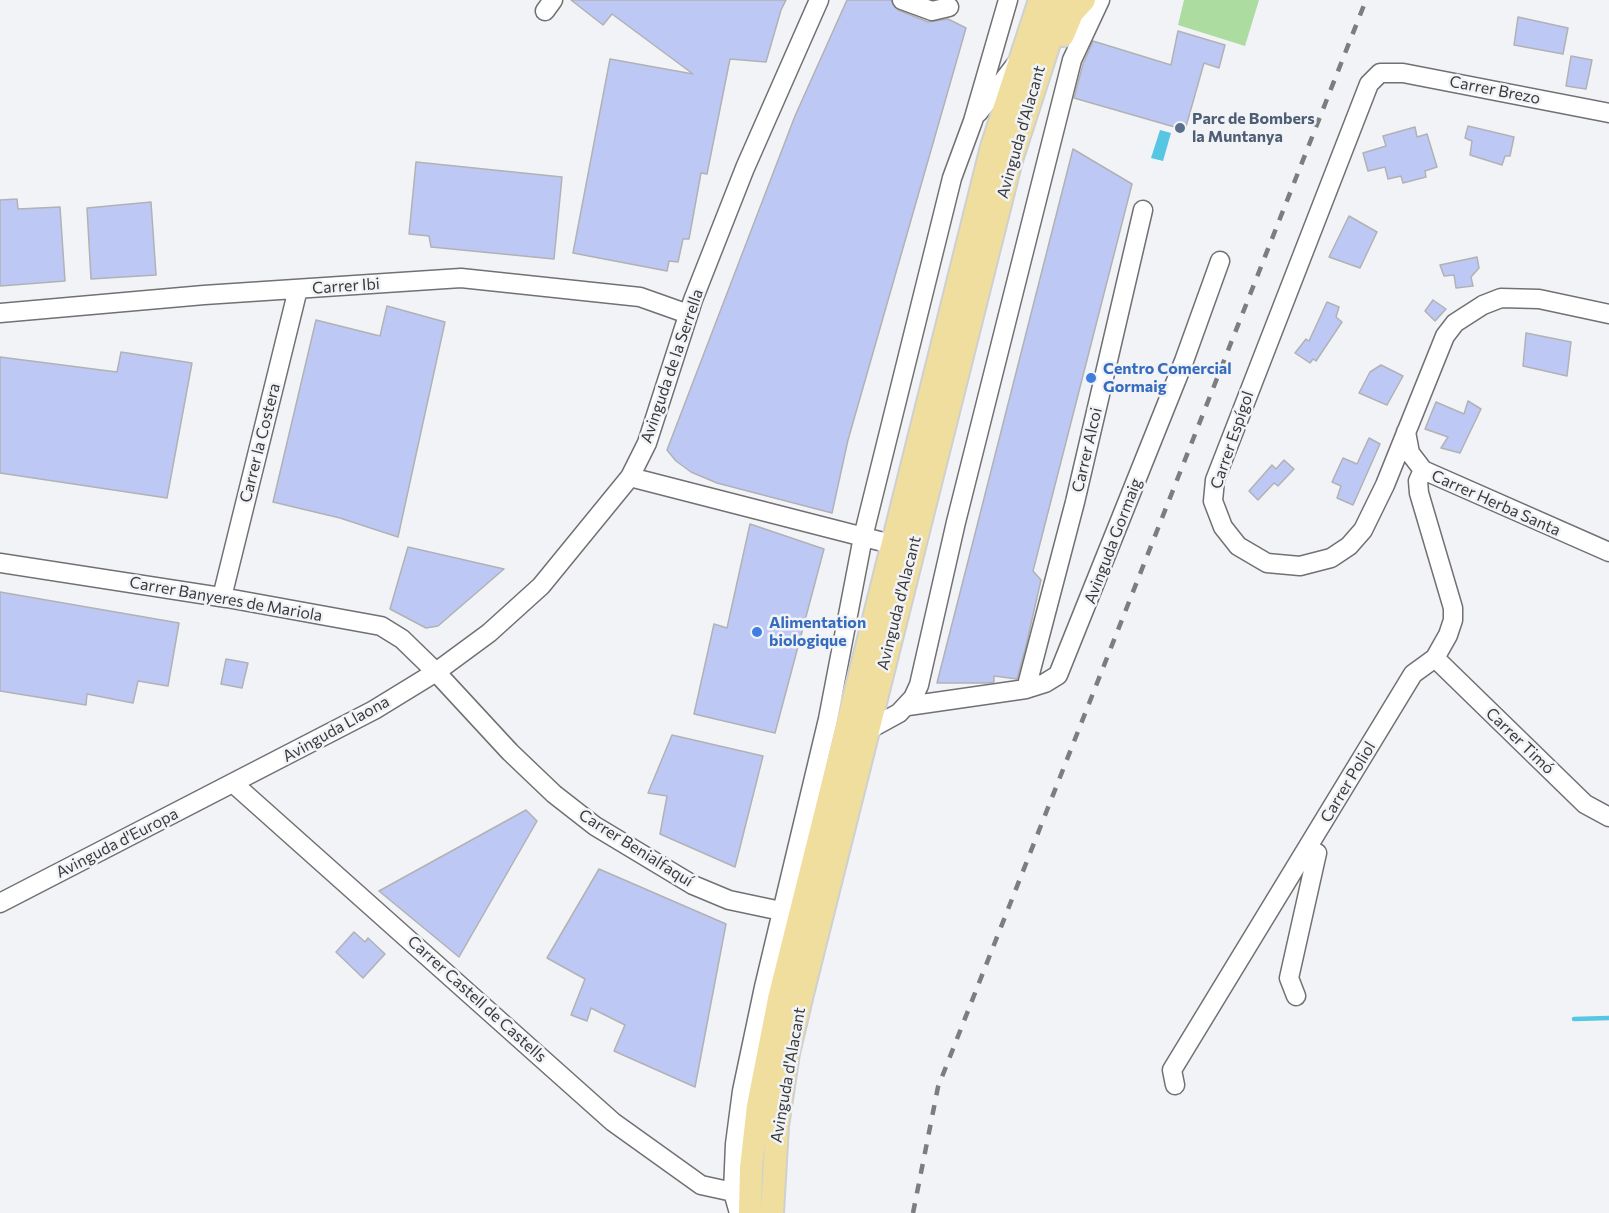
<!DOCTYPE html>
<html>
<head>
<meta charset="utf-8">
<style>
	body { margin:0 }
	canvas { display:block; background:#f2f3f6 }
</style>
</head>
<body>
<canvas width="1609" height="1213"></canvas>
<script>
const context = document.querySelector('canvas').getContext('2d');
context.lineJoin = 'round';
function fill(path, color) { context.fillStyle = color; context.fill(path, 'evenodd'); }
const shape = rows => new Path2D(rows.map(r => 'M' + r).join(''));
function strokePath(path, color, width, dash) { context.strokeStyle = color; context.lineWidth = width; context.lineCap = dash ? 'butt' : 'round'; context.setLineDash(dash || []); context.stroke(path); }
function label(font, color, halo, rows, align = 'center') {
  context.font = font + ' Commissioner,sans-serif'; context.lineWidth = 5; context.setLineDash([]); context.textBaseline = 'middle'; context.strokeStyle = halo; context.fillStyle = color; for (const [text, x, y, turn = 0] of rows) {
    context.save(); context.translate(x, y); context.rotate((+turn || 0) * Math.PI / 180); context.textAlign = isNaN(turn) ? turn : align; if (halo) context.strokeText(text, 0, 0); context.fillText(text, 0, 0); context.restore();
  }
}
const green = shape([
	[1184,0,1259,0,1245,46,1178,25]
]);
const water = shape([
	[1160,130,1171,133,1163,161,1151,158]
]);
const stream = shape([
	[1574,1019,1609,1018]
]);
const building = shape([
	[571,0,786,0,781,10,766,62,730,59,707,174,701,173,689,239,683,239,678,262,669,261,667,271,573,253,610,59,693,74,612,14,603,25,571,0],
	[847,0,891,0,898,10,928,22,948,19,966,28,848,440,832,513,717,483,691,472,676,461,667,450,795,116,847,0],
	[1518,17,1568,28,1563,54,1514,45,1518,17],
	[1178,31,1225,45,1219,68,1204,63,1185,130,1074,98,1083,64,1093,41,1171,65,1178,31],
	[1571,56,1592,60,1586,89,1566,86,1571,56],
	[1468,126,1514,137,1510,156,1505,156,1502,165,1470,155,1472,141,1465,138,1468,126],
	[1415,127,1417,137,1427,134,1437,167,1425,171,1426,177,1403,183,1401,176,1388,179,1385,167,1368,171,1363,153,1386,146,1383,136,1415,127],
	[1073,149,1132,184,1033,571,1041,580,1026,646,1017,679,994,676,994,682,987,683,937,683,1073,149],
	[416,162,562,177,554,259,431,247,429,236,409,234,416,162],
	[17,199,18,209,60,207,65,281,0,286,0,200,17,199],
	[151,202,156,275,91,279,87,208,151,202],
	[1349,216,1377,232,1360,268,1329,257,1349,216],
	[1477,257,1479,268,1471,277,1473,286,1456,288,1454,275,1444,276,1440,265,1477,257],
	[1433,300,1446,309,1435,321,1425,311,1433,300],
	[1327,302,1339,307,1336,317,1342,322,1316,361,1313,359,1310,363,1295,353,1306,339,1309,341,1327,302],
	[387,306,445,322,398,537,340,518,273,502,316,320,380,336,387,306],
	[1526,333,1571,342,1567,376,1523,366,1526,333],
	[121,352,192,363,167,498,0,473,0,357,117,372,121,352],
	[1381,365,1403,376,1387,405,1359,393,1370,372,1381,365],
	[1468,401,1481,409,1460,453,1441,448,1448,437,1425,429,1436,402,1464,414,1468,401],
	[1369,438,1380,444,1353,505,1337,498,1341,486,1332,482,1343,458,1357,464,1369,438],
	[1284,460,1294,469,1278,486,1274,483,1258,500,1249,491,1272,465,1276,469,1284,460],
	[750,524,824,549,775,733,694,714,714,624,727,628,750,524],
	[408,547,504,569,438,626,426,628,390,609,408,547],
	[0,592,179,623,168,686,138,681,133,703,87,694,86,705,0,691,0,592],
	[226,659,248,663,242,688,221,684,226,659],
	[672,735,763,756,735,867,660,834,667,796,648,793,672,735],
	[526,810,537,821,459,957,379,891,526,810],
	[599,869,726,924,695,1087,614,1051,625,1025,591,1008,587,1021,571,1015,585,979,547,958,599,869],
	[354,932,365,942,368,938,385,954,363,978,336,952,354,932]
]);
const minor = shape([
	[902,0,932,11,949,7],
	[545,11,553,0],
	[978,113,1016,64],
	[1609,113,1403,73,1380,73,1369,84,1215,480,1213,501,1223,527,1238,546,1267,563,1300,566,1331,558,1349,546,1363,530,1385,485,1445,336,1455,323,1483,305,1501,298,1539,299,1609,314],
	[0,313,204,295,461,278,640,297,688,314],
	[1406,432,1410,453,1423,470,1609,552],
	[630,477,891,544],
	[0,563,227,598,381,626,402,639,436,672,510,752,554,794,595,826,693,885,729,900,781,911],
	[222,597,298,289],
	[1435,658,1585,804,1609,817],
	[1026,689,1075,502,1143,210],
	[908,706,1026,689,1045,683,1058,675,1184,361,1220,261],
	[868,730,899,713,913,698,919,685,956,522,1072,60,1100,0],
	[234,784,613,1122,701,1185,733,1192],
	[0,903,374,710,436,672,489,633,541,586,630,477,647,443,693,300,745,168,819,0],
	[1296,996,1289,978,1317,853,1308,848],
	[1175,1085,1172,1070,1413,674,1435,658,1448,635,1453,620,1453,608,1419,493,1418,481,1423,470],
	[739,1213,733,1192,735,1144,742,1091,764,987,828,719,863,537,952,178,973,121,1008,0]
]);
const major = shape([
	[1063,35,1072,13,1084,0],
	[750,1213,751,1168,758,1106,779,999,992,147,1040,0],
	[772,1213,777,1126,788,1053,802,994,1011,160,1063,0]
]);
const rail = shape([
	[913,1213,938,1087,1366,0]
]);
const markers = [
	[1180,128,6,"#5c6f8a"],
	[1091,378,6,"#3f7fe0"],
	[757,632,6,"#3f7fe0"]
];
const streetNames = [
	["Carrer Brezo",1495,90,11],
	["Avinguda d'Alacant",1021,132,-74],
	["Carrer Ibi",346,286,-4],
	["Avinguda de la Serrella",672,366,-71],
	["Carrer Espígol",1232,440,-71],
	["Carrer la Costera",260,443,-76],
	["Carrer Alcoi",1087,450,-77],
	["Carrer Herba Santa",1496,503,24],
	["Avinguda Gormaig",1113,541,-69],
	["Carrer Banyeres de Mariola",226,599,10],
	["Avinguda d'Alacant",899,603,-76],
	["Avinguda Llaona",336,729,-29],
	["Carrer Timó",1520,741,44],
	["Carrer Poliol",1348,782,-59],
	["Avinguda d'Europa",117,843,-27],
	["Carrer Benialfaquí",636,848,32],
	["Carrer Castell de Castells",477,999,42],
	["Avinguda d'Alacant",788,1075,-80]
];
const serviceNames = [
	["Parc de Bombers",1192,119],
	["la Muntanya",1192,137]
];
const shopNames = [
	["Centro Comercial",1103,369],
	["Gormaig",1103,387],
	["Alimentation",769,623],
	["biologique",769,641]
];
fill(green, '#acdc9f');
fill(water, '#57c6e2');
strokePath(stream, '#57c6e2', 4.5);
fill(building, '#bec8f5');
strokePath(building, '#b1b2b4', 1.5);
strokePath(minor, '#717174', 21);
strokePath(major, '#cfd0d0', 26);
strokePath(minor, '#fff', 18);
strokePath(major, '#efde9e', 22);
strokePath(rail, '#7c7d7f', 4.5, [10, 10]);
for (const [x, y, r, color] of markers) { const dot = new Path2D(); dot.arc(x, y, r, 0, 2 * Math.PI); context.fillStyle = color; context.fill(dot); strokePath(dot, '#f2f3f6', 2); }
label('16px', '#393a3b', '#f2f3f6', streetNames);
label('bold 16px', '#4e5e75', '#f2f3f6', serviceNames, 'left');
label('bold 16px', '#366cbe', '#f2f3f6', shopNames, 'left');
</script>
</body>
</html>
